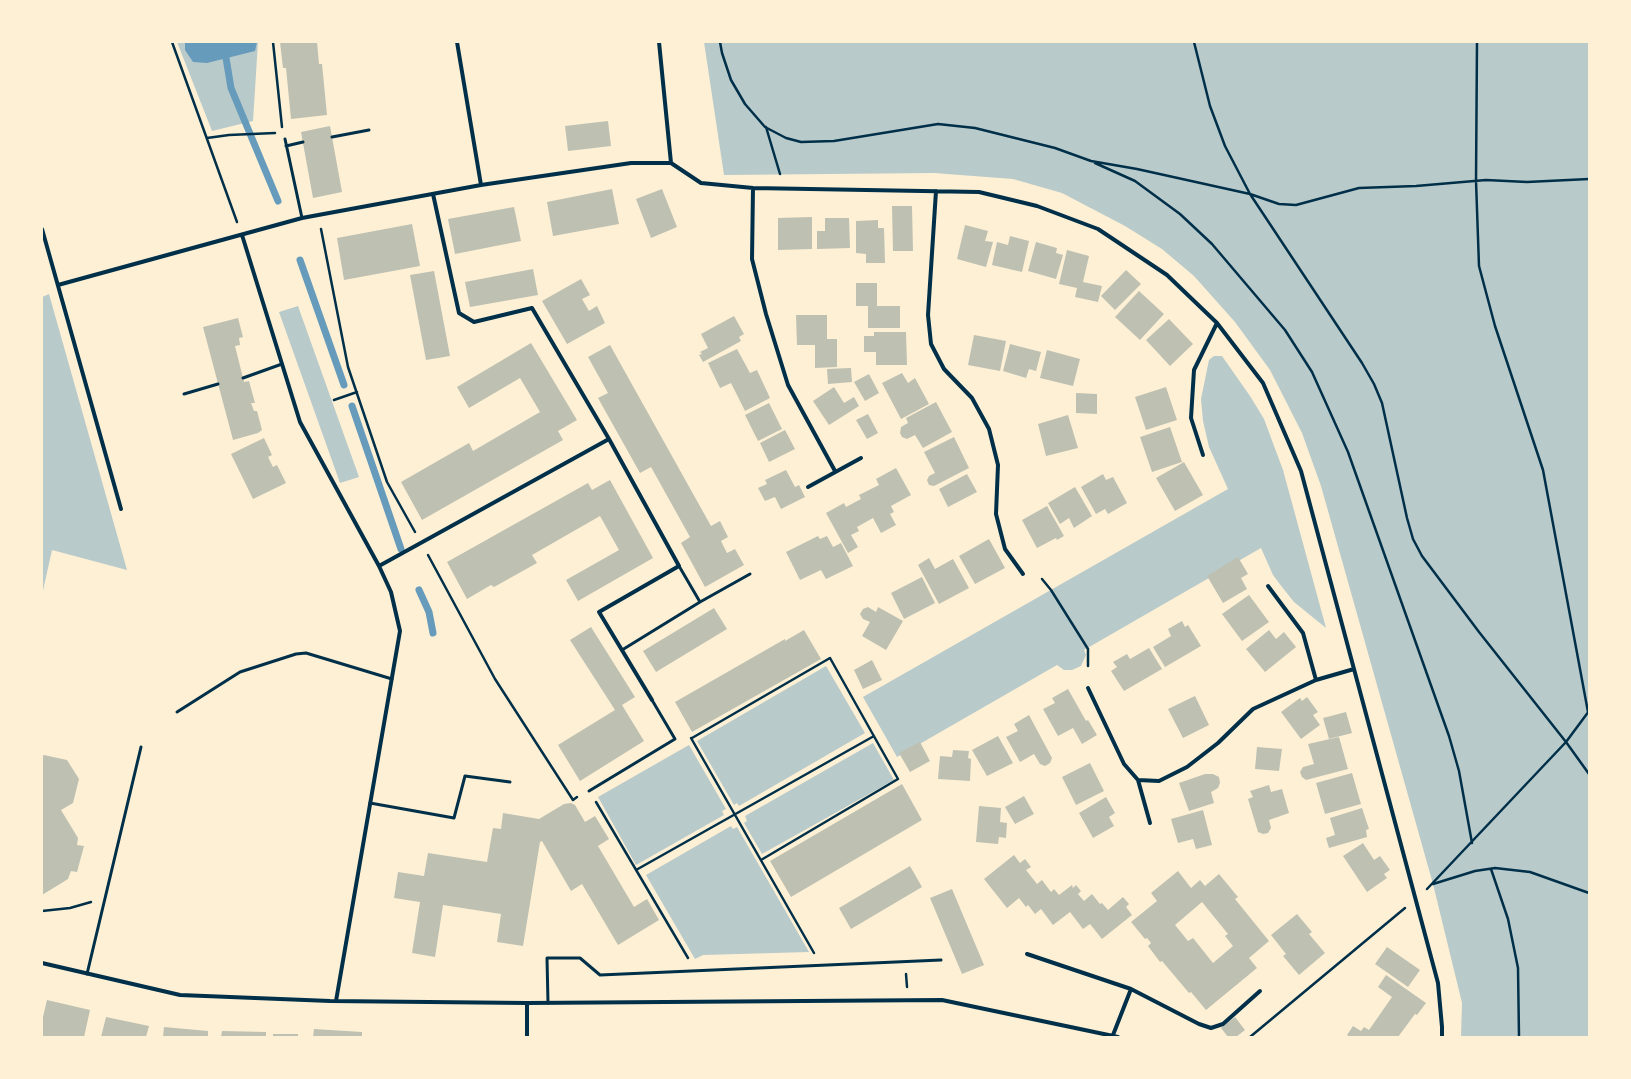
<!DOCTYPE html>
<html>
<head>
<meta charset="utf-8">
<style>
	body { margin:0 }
	#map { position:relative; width:1631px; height:1079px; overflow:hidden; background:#fdf0d5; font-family:"IBM Plex Sans",sans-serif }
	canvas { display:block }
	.frame { position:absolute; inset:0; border:43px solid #fdf0d5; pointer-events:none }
</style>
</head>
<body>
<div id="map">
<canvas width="1631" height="1079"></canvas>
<div class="frame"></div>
</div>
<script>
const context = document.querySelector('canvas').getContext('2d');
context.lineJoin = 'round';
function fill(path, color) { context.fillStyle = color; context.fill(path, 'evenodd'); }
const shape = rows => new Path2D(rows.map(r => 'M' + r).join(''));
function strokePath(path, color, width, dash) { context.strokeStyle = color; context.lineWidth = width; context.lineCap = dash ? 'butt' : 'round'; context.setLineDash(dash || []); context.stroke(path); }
const green = shape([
	[177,42,258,42,253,121,212,131],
	[704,42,1589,42,1589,1037,1461,1037,1462,1003,1433,884,1321,486,1302,433,1270,370,1235,322,1194,276,1162,249,1125,226,1062,193,1013,179,934,173,724,175],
	[49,294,127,570,52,550,42,595,42,297],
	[298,306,359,477,340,483,279,312],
	[1214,356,1222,356,1250,396,1264,419,1283,470,1326,628,1294,602,1282,587,1273,575,1261,548,1084,650,1086,655,1081,666,1072,670,1064,670,1057,665,897,757,863,697,1228,489,1209,447,1203,421,1201,399,1209,360],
	[826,666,865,733,739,806,737,803,734,805,697,741],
	[873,743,894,780,762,854,744,823,747,821,745,816],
	[689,745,726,809,722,811,724,815,636,865,598,797],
	[731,826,733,829,737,827,809,952,703,955,695,959,646,875]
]);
const water = shape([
	[185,42,257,42,255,51,207,63,193,62,185,50]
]);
const stream = shape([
	[226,58,231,88,278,201],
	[300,260,344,385],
	[352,406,401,549],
	[419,590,429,612,433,633]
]);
const building = shape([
	[280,42,317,42,319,64,322,64,327,115,291,119,286,68,283,68],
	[608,121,611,146,568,151,565,126],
	[330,126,342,192,313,198,301,132],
	[612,189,619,224,553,236,547,202],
	[662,189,677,227,651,238,636,199],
	[892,206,912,206,913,251,893,251],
	[514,207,521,241,455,254,448,219],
	[812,217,812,249,778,250,778,218],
	[825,218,849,218,850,248,817,249,817,231,825,231],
	[878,220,878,228,884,228,885,263,866,263,866,254,856,253,856,221],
	[412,224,420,266,344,280,337,238],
	[965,225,988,231,985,241,993,242,986,267,957,259],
	[1010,236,1029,241,1022,272,992,265,997,242,1008,245],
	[1036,242,1057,248,1056,253,1063,255,1056,279,1028,271],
	[1067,250,1089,256,1083,282,1102,286,1098,302,1075,297,1077,288,1059,284],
	[533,269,538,295,470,307,465,282],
	[1126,270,1141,284,1115,310,1101,296],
	[434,271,450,356,426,360,410,275],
	[581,279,590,295,582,299,589,311,597,306,605,323,567,344,542,301],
	[856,283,877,283,877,306,900,306,900,328,868,328,868,306,856,306],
	[1139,291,1164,314,1140,340,1115,317],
	[796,315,827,315,827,339,837,339,837,367,815,368,815,345,797,345],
	[734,316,744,334,739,337,741,341,703,362,699,355,702,354,700,352,708,348,701,334],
	[238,318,243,337,239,338,240,345,235,346,244,382,249,381,255,403,251,403,254,411,257,411,262,430,258,433,233,440,203,327],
	[1169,319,1193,344,1170,366,1146,340],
	[874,332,906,332,907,365,876,365,876,352,864,352,864,336,874,336],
	[974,335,1006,341,1000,371,968,365],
	[531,343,577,420,558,431,563,440,422,520,401,482,469,443,473,451,540,412,520,378,469,408,457,387],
	[1010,344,1041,352,1036,371,1029,369,1026,378,1003,371],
	[610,345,711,526,720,521,728,537,721,541,727,553,735,549,744,565,705,587,681,543,690,537,651,467,640,473,598,398,608,393,588,357],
	[737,349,750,373,757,370,770,398,745,411,731,383,720,388,708,363],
	[1047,350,1080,359,1073,386,1040,378],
	[851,368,852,382,828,384,827,369],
	[902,373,908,383,915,378,929,404,901,419,882,383],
	[869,374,879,393,865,401,854,382],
	[834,387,844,403,854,397,859,406,829,425,813,401],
	[1166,387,1177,420,1146,430,1135,397],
	[1076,393,1097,394,1097,414,1076,413],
	[936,402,952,432,923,448,915,435,907,439,902,437,900,433,901,427,908,423,906,418],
	[769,403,782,429,758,441,745,415],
	[868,414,878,433,867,439,856,420],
	[1068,415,1078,448,1046,456,1038,424],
	[1170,427,1182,462,1152,472,1140,437],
	[785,430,795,449,769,462,760,443],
	[954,437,969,468,934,486,929,485,927,480,929,476,935,473,924,452],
	[264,438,272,455,268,457,273,467,277,465,286,483,253,499,231,454],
	[1184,462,1203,495,1175,511,1156,478],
	[896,468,911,495,891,506,894,512,890,514,896,525,881,533,873,518,857,527,859,531,851,535,858,547,848,553,826,513,844,503,846,507,861,499,859,495,879,485,876,479],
	[786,470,795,487,799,485,805,497,781,509,775,497,765,501,758,488,767,484,765,480],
	[967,474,977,492,948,507,939,489],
	[1103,474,1106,480,1113,477,1127,503,1108,514,1105,509,1096,514,1081,487],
	[610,480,653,558,578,601,566,580,619,550,600,516,532,555,537,563,494,587,491,585,467,599,447,562,588,483,592,490],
	[1075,487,1092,516,1074,528,1069,518,1060,524,1048,503],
	[1047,506,1064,536,1057,540,1056,538,1037,548,1022,520],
	[818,536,820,539,827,536,833,547,841,543,853,566,826,579,821,570,800,580,786,552],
	[989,539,1005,568,975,584,959,556],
	[1238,557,1248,574,1241,578,1247,589,1223,603,1207,576],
	[929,558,935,569,953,559,969,588,939,604,918,565],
	[922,577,935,603,904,619,891,593],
	[1249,595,1269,622,1242,641,1222,614],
	[868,607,876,612,878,607,903,621,886,650,862,636,870,622,863,619,860,614,863,609],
	[714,608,727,629,656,672,643,651],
	[1182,621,1185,627,1188,625,1201,646,1165,667,1153,647,1171,636,1168,629],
	[591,627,635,697,622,705,644,741,580,781,558,745,615,710,570,640],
	[804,630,821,659,692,732,675,702,785,639,785,641],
	[1269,630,1276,639,1284,632,1296,647,1265,672,1246,649],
	[1149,648,1162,669,1124,691,1111,671,1117,667,1113,662,1127,654,1130,659],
	[872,660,882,680,863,689,854,670],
	[1068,689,1086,721,1088,720,1097,735,1082,744,1073,728,1058,736,1043,709,1055,703,1052,698],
	[1195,696,1209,725,1183,738,1168,709],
	[1307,697,1318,712,1313,715,1320,725,1301,739,1281,712,1300,698,1302,701],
	[1346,712,1352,733,1329,739,1323,718],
	[1029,715,1052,758,1050,763,1045,766,1040,764,1034,754,1020,762,1006,737,1018,731,1014,724],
	[998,736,1013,763,987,776,972,750],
	[1339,737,1348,769,1306,780,1302,777,1300,772,1303,767,1314,764,1308,744],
	[920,742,930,761,910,772,899,753],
	[1257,747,1282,749,1279,771,1255,769],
	[953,750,969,751,968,758,971,759,970,781,938,779,940,756,952,757],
	[44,755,67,760,79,779,73,803,61,810,78,838,77,845,84,846,77,872,71,871,68,879,42,895,42,756],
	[1090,763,1104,791,1076,805,1062,777],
	[1352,773,1361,804,1325,814,1316,783],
	[1205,774,1213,774,1219,777,1220,783,1218,788,1211,792,1214,803,1189,811,1179,783],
	[902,784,922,820,791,897,770,861],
	[1269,785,1271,792,1282,789,1289,813,1269,820,1271,828,1268,833,1263,834,1258,832,1248,799,1253,797,1250,791],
	[1024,796,1034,814,1015,824,1005,807],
	[1106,797,1115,813,1109,817,1114,826,1093,838,1079,813],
	[571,803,575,805,585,822,595,816,609,839,598,846,634,907,647,899,659,920,618,945,582,884,571,891,542,841,540,842,523,946,497,942,501,914,443,905,435,957,412,953,420,902,394,898,398,872,424,876,428,853,487,862,493,828,501,829,503,813,539,819,564,804],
	[979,806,1001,808,1000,822,1007,823,1006,838,999,837,998,844,976,842],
	[1362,808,1369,829,1366,830,1367,837,1329,848,1326,838,1335,835,1330,818],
	[1203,810,1212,845,1196,849,1193,839,1178,843,1171,819],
	[1363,843,1374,860,1380,856,1390,870,1384,874,1387,878,1367,892,1343,856],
	[1014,855,1020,863,1025,859,1031,867,1026,870,1037,884,1042,880,1051,892,1054,889,1059,895,1072,885,1073,888,1076,885,1081,891,1078,894,1084,901,1092,894,1100,904,1102,903,1108,910,1123,897,1129,904,1126,907,1132,915,1102,939,1090,924,1083,929,1070,912,1053,925,1041,909,1035,914,1028,905,1026,907,1019,898,1007,908,984,879],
	[910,866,922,887,851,929,839,908],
	[1178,871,1191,888,1200,880,1205,886,1219,874,1238,897,1235,899,1269,941,1249,958,1257,968,1206,1010,1191,992,1189,993,1162,961,1160,962,1148,946,1151,943,1147,938,1145,939,1131,922,1157,901,1151,893],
	[1202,902,1228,934,1225,936,1233,946,1213,963,1193,938,1188,941,1175,925],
	[952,889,984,965,962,974,930,898],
	[1297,914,1312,932,1309,934,1325,953,1299,975,1283,956,1286,954,1271,935],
	[1387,947,1420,970,1408,987,1375,964],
	[1386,975,1426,1003,1417,1015,1415,1014,1398,1037,1350,1037,1347,1035,1353,1026,1361,1031,1364,1027,1369,1030,1392,997,1378,987],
	[47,1000,90,1010,84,1037,48,1037,42,1036,42,1021],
	[106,1017,149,1026,146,1037,101,1037],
	[1235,1017,1245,1030,1236,1037,1228,1037,1221,1028],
	[164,1027,208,1031,208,1037,163,1037],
	[314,1029,362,1032,362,1037,313,1037],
	[222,1031,266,1032,266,1037,221,1037],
	[273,1034,298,1034,298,1037,273,1037]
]);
const path = shape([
	[172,42,237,222],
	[273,42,282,127],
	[720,42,722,53,731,80,745,104,765,127,786,138,801,142,834,141,938,124,975,128,1055,148,1091,161,1137,169,1250,194,1279,204,1296,205,1359,188,1416,186,1486,180,1527,182,1589,179],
	[1194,42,1210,106,1225,146,1250,194,1362,363,1374,384,1382,403,1407,518,1413,539,1422,556,1479,632,1566,742,1589,774],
	[1477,42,1476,181,1479,266,1495,326,1543,470,1588,712],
	[766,127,780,174],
	[207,138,229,135,275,133],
	[1095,163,1135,181,1180,214,1212,244,1285,330,1312,372,1348,452,1449,736,1459,771,1472,843],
	[321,229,348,367,387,482,415,532],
	[334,400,357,392],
	[428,555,495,679,573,800,577,797],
	[1042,579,1051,590,1088,649,1088,666],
	[691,738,814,953],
	[692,738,830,658,898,779,761,860],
	[596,802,688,958],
	[1491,869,1508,919,1518,968,1519,1037],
	[636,870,874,736],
	[1433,884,1475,871,1495,868,1530,872,1589,893],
	[1427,889,1566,742,1589,711],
	[42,911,70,908,91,902],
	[906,974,907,987],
	[1250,1037,1405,908]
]);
const service = shape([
	[332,137,369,130],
	[285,139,302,218],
	[286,146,303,142],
	[243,378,282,364],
	[184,394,218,384],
	[700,602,750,574],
	[622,650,700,602,679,566],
	[177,712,240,672,296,654,306,653,392,679],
	[589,791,675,739,652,700],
	[370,803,454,818,465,776,510,782],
	[87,974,141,747],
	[548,1003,547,958,580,958,600,975,941,960]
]);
const minor = shape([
	[457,42,481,185],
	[659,42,671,163],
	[753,188,752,259,766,314,788,385,835,471],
	[936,191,928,315,931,344,944,369,972,398,989,429,998,465,996,514,1005,549,1023,574],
	[433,194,459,313,474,322,532,308,609,439,679,566,599,612,652,700],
	[42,229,121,509],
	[242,235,300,422,379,566,391,592,400,631,336,1001],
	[58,285,302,218,481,185,631,163,671,163,701,183,753,188,979,192,1037,206,1098,229,1167,275,1217,323,1263,383,1301,471,1438,983,1442,1027,1442,1037],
	[1203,455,1191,418,1194,370,1217,323],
	[808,487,861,458],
	[379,566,609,439],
	[1268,586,1303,633,1316,680],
	[1088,688,1124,764,1138,780,1159,781,1187,767,1218,743,1253,709,1316,680,1354,669],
	[1138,780,1150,823],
	[1027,954,1131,989,1199,1024,1211,1028,1223,1024,1260,991],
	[42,963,180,995,330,1001,527,1003,942,1000,1118,1037],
	[1113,1035,1131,989],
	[527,1037,527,1003]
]);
fill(green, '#b9caca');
fill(water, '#669bbc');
strokePath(stream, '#669bbc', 7);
fill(building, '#bec0b2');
strokePath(path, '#003049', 2.5);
strokePath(service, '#003049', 3);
strokePath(minor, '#003049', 4);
</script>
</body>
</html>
